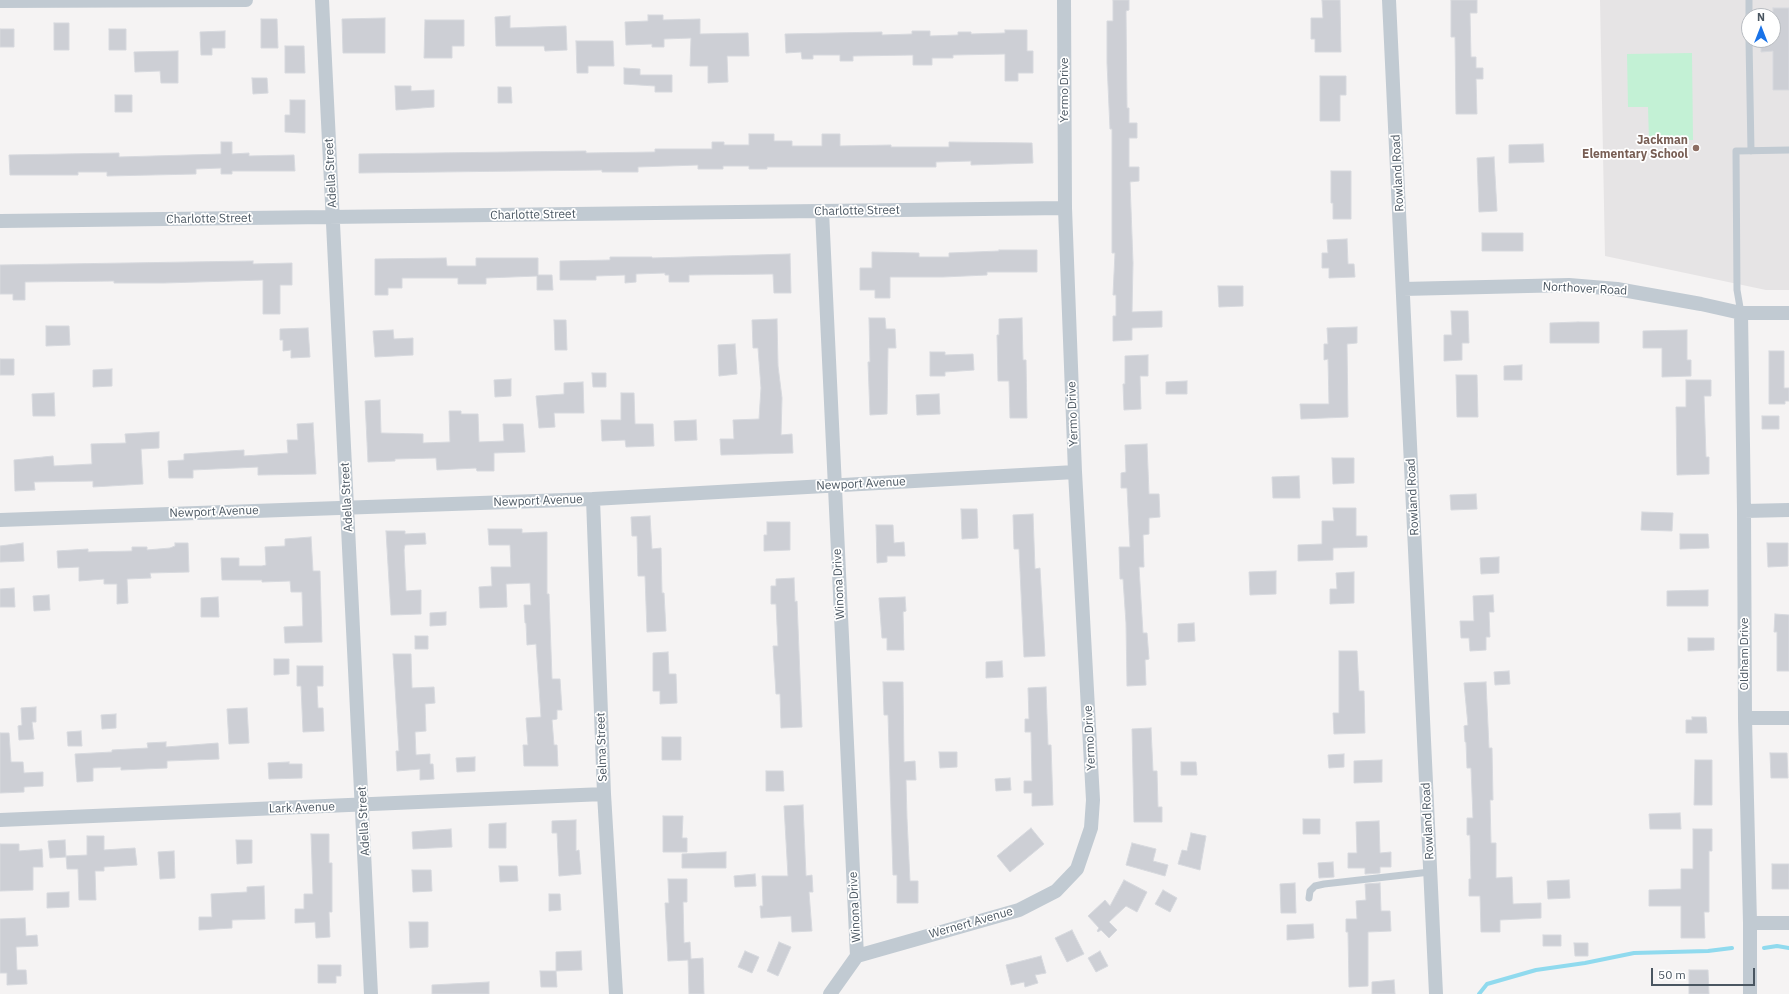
<!DOCTYPE html>
<html>
<head>
<meta charset="utf-8">
<style>
	body { margin:0 }
	#map { position:relative; width:1789px; height:994px; overflow:hidden; background:#f5f3f3; font-family:"IBM Plex Sans",sans-serif }
	canvas { display:block }
	.north { position:absolute; left:1741px; top:8px; width:40px; height:40px; box-sizing:border-box; background:#fff; border:1px solid #b7bbc0; border-radius:50%; rotate:0deg; font-size:11px; font-weight:700; line-height:16px; text-align:center; color:#4a5661 }
	.north::after { content:''; display:block; margin:auto; width:14px; height:18px; background:#1a73e8; clip-path:polygon(50% 0,100% 100%,50% 72%,0 100%) }
	.scale { position:absolute; left:1651px; top:968px; width:104px; height:18px; box-sizing:border-box; border:2px solid #4a5661; border-top:0; padding-left:5px; font-size:12px; line-height:14px; white-space:nowrap; color:#4a5661; -webkit-text-stroke:3px #fff; paint-order:stroke }
</style>
</head>
<body>
<div id="map">
<canvas width="1789" height="994"></canvas>
<div class="north">N</div>
<div class="scale">50 m</div>
</div>
<script>
const context = document.querySelector('canvas').getContext('2d');
context.lineJoin = 'round';
function fill(path, color) { context.fillStyle = color; context.fill(path, 'evenodd'); }
const shape = rows => new Path2D(rows.map(r => 'M' + r).join(''));
function strokePath(path, color, width, dash) { context.strokeStyle = color; context.lineWidth = width; context.lineCap = dash ? 'butt' : 'round'; context.setLineDash(dash || []); context.stroke(path); }
function label(font, color, halo, rows, align = 'center') {
  context.font = font + ' "IBM Plex Sans",sans-serif'; context.lineWidth = 3.5; context.setLineDash([]); context.textBaseline = 'middle'; context.strokeStyle = halo; context.fillStyle = color; for (const [text, x, y, turn = 0] of rows) {
    context.save(); context.translate(x, y); context.rotate((+turn || 0) * Math.PI / 180); context.textAlign = isNaN(turn) ? turn : align; if (halo) context.strokeText(text, 0, 0); context.fillText(text, 0, 0); context.restore();
  }
}
const education = shape([
	[1600,0,1789,0,1789,290,1766,290,1605,256],
	[1749,16,1773,16,1773,40,1749,40]
]);
const green = shape([
	[1692,53,1693,140,1649,141,1648,107,1628,107,1627,54]
]);
const stream = shape([
	[1764,948,1777,946,1789,948],
	[1479,994,1487,984,1536,970,1585,963,1634,953,1708,951,1732,948]
]);
const building = shape([
	[1113,0,1129,0,1129,10,1126,11,1127,108,1129,108,1129,123,1137,123,1137,138,1129,138,1129,167,1139,167,1139,181,1130,182,1133,263,1132,312,1162,311,1162,327,1132,328,1132,340,1113,341,1113,316,1116,316,1116,295,1113,295,1115,253,1112,253,1112,129,1110,129,1107,63,1107,21,1113,21,1113,0],
	[1322,0,1340,0,1341,52,1315,52,1315,39,1311,39,1311,18,1323,18,1322,0],
	[1451,0,1477,0,1477,13,1470,13,1471,57,1476,57,1476,68,1483,68,1483,79,1476,79,1477,114,1456,114,1455,37,1451,37,1451,0],
	[1773,8,1789,8,1789,90,1773,90,1773,51,1761,52,1761,40,1773,40,1773,8],
	[648,15,663,15,663,20,700,19,700,34,748,33,749,56,727,56,728,82,708,83,708,66,690,66,691,38,664,39,664,47,652,47,652,44,626,45,625,22,648,21,648,15],
	[510,16,510,28,566,26,567,50,545,51,544,46,496,46,495,17,510,16],
	[385,18,385,53,343,53,342,19,385,18],
	[261,19,277,19,278,48,261,48,261,19],
	[425,20,464,20,464,46,452,46,452,58,424,58,425,20],
	[54,23,69,23,69,50,54,50,54,23],
	[0,29,14,29,14,47,0,47,0,29],
	[109,29,126,29,126,50,109,50,109,29],
	[1005,30,1027,30,1027,51,1033,51,1033,73,1018,73,1018,81,1005,81,1005,54,953,55,953,58,932,58,932,65,913,65,913,55,853,56,853,61,840,61,840,55,813,55,813,59,802,59,801,52,786,53,785,34,882,32,882,35,912,34,912,31,930,31,930,36,958,35,958,32,971,32,971,34,1005,33,1005,30],
	[225,31,225,48,212,48,212,55,201,55,200,32,225,31],
	[576,41,613,41,614,66,588,66,588,73,577,73,576,41],
	[285,46,304,46,305,73,285,73,285,46],
	[178,51,178,83,161,83,160,71,135,72,134,52,178,51],
	[624,68,640,69,640,75,672,75,672,92,655,92,655,86,624,84,624,68],
	[1320,76,1346,76,1346,95,1340,95,1340,121,1320,121,1320,76],
	[252,78,267,78,268,93,253,94,252,78],
	[395,86,411,86,411,91,434,90,434,107,396,110,395,86],
	[498,87,511,87,512,103,498,103,498,87],
	[115,95,132,95,132,112,115,112,115,95],
	[290,100,305,100,305,133,285,132,285,115,290,115,290,100],
	[749,134,774,134,774,141,792,141,792,146,822,146,822,134,840,134,840,146,891,145,891,147,949,147,949,142,1032,143,1033,163,971,165,971,161,936,162,936,167,767,167,767,169,749,169,749,166,723,166,723,169,698,169,698,165,638,167,638,172,602,172,602,170,359,173,359,154,586,151,586,153,655,152,655,149,712,149,712,142,724,142,724,145,749,145,749,134],
	[221,142,232,142,232,154,249,153,249,156,294,155,295,171,232,171,232,174,221,174,221,168,196,169,196,174,107,176,107,172,78,172,78,175,10,175,9,155,119,153,119,157,221,154,221,142],
	[1543,144,1544,162,1509,163,1509,145,1543,144],
	[1494,157,1497,211,1479,212,1477,158,1494,157],
	[1331,171,1351,171,1351,219,1333,219,1333,203,1331,203,1331,171],
	[1482,233,1523,233,1523,251,1482,251,1482,233],
	[1347,239,1348,264,1354,264,1355,277,1329,278,1329,268,1322,268,1322,253,1328,253,1327,240,1347,239],
	[999,250,1037,250,1037,272,987,272,987,275,943,277,890,277,890,298,875,298,875,290,860,290,860,268,872,268,872,252,919,253,919,257,949,257,949,253,999,251,999,250],
	[790,254,791,293,774,293,773,274,689,275,689,282,669,282,669,275,665,275,665,273,636,274,636,282,625,283,625,275,596,276,596,280,560,280,560,261,610,260,610,257,652,257,652,258,790,254],
	[446,258,447,266,476,266,476,258,538,258,538,275,552,275,553,290,537,290,537,276,486,278,486,284,458,284,458,278,402,278,402,288,388,288,388,295,375,295,375,259,446,258],
	[253,261,253,264,292,263,292,285,280,285,280,314,263,314,263,280,164,283,114,283,114,281,25,282,25,300,13,300,13,294,0,294,0,265,253,261],
	[1218,286,1243,286,1243,306,1219,307,1218,286],
	[1451,311,1468,311,1469,343,1462,343,1462,360,1444,361,1444,335,1452,335,1451,311],
	[869,318,885,318,886,329,895,329,896,348,888,348,887,414,870,415,868,362,870,362,869,318],
	[1022,318,1023,360,1026,360,1027,418,1010,418,1009,381,998,381,997,335,999,335,999,319,1022,318],
	[777,319,778,366,782,398,781,435,792,434,793,453,721,455,720,439,734,439,733,420,759,419,761,388,758,348,753,348,752,320,777,319],
	[554,320,566,320,567,350,555,350,554,320],
	[1578,322,1599,322,1599,343,1550,343,1550,323,1578,322],
	[46,326,69,326,70,345,46,346,46,326],
	[1357,327,1357,343,1347,344,1348,417,1301,419,1300,404,1329,404,1328,359,1324,360,1324,344,1328,344,1327,328,1357,327],
	[308,328,310,357,291,358,291,350,283,351,283,340,280,340,280,329,308,328],
	[393,330,394,339,413,338,413,355,375,357,373,331,393,330],
	[1687,330,1687,360,1691,360,1691,376,1662,377,1662,348,1643,348,1643,331,1687,330],
	[735,344,737,374,719,376,718,345,735,344],
	[1769,351,1784,351,1784,388,1789,388,1789,401,1785,401,1785,404,1769,404,1769,351],
	[930,352,945,352,945,355,973,354,974,370,945,372,945,376,930,376,930,352],
	[1148,355,1148,376,1140,376,1141,409,1124,410,1123,384,1125,384,1125,356,1148,355],
	[0,359,14,359,14,375,0,375,0,359],
	[1522,365,1522,380,1504,380,1504,366,1522,365],
	[112,369,112,386,93,387,93,370,112,369],
	[592,373,606,373,606,387,593,387,592,373],
	[1456,375,1477,375,1478,417,1457,417,1456,375],
	[511,379,511,396,495,397,494,380,511,379],
	[1686,380,1711,380,1711,396,1704,396,1706,457,1709,457,1709,474,1677,475,1676,407,1686,407,1686,380],
	[1187,381,1187,394,1166,394,1166,382,1187,381],
	[583,382,584,413,554,413,555,427,539,428,536,396,564,394,564,383,583,382],
	[54,393,55,416,33,416,32,394,54,393],
	[621,393,634,393,635,424,653,424,654,446,626,447,625,440,602,441,601,420,621,420,621,393],
	[939,394,940,414,917,415,916,395,939,394],
	[380,400,381,433,423,434,423,443,450,442,449,411,461,411,461,414,478,414,479,442,504,441,503,424,523,424,525,452,494,453,494,471,477,471,476,468,437,470,436,458,395,459,395,461,368,462,365,401,380,400],
	[1762,416,1779,416,1779,429,1762,429,1762,416],
	[696,420,697,440,675,441,674,421,696,420],
	[313,423,316,474,258,475,258,467,193,470,193,478,169,478,168,461,184,460,184,454,244,450,244,456,288,453,287,440,298,440,297,424,313,423],
	[159,432,159,448,141,449,143,484,93,487,93,481,34,482,35,490,15,491,14,460,53,456,54,466,92,464,91,444,126,443,125,434,159,432],
	[1147,444,1149,494,1159,494,1160,517,1149,518,1149,534,1143,535,1144,567,1139,567,1143,633,1147,633,1149,659,1145,660,1146,685,1127,686,1126,623,1123,579,1120,579,1119,547,1130,547,1127,488,1121,488,1121,473,1126,472,1125,445,1147,444],
	[1332,458,1354,458,1354,483,1333,484,1332,458],
	[1299,476,1300,498,1273,498,1272,477,1299,476],
	[1476,494,1477,509,1451,510,1450,495,1476,494],
	[1333,508,1356,508,1356,536,1367,536,1367,547,1333,548,1333,560,1298,561,1298,545,1322,544,1322,521,1334,521,1333,508],
	[961,509,977,509,978,538,962,539,961,509],
	[1642,512,1673,513,1672,531,1641,530,1642,512],
	[1033,514,1035,569,1040,568,1045,656,1024,657,1019,549,1014,549,1013,515,1033,514],
	[650,516,652,549,661,548,662,593,664,593,666,631,647,632,645,576,638,576,637,536,632,536,631,517,650,516],
	[767,522,790,522,790,550,764,551,764,535,767,535,767,522],
	[876,525,893,525,894,543,904,542,905,556,887,556,887,562,877,563,876,525],
	[488,529,522,529,522,533,547,532,547,594,549,594,552,679,560,679,562,710,557,710,557,719,552,720,554,745,557,745,558,766,524,766,523,745,528,745,526,718,541,717,536,644,527,645,526,623,525,623,524,605,531,605,530,583,506,584,507,607,480,608,479,587,492,586,491,567,511,567,510,545,489,545,488,529],
	[386,531,405,531,405,534,425,533,426,544,405,545,404,550,406,591,421,590,421,614,391,615,386,531],
	[1680,534,1708,534,1709,548,1680,549,1680,534],
	[311,537,313,571,320,571,322,642,285,643,284,627,303,626,302,592,291,592,290,581,262,582,262,580,222,580,221,558,239,558,239,566,262,566,266,565,265,547,285,546,285,539,311,537],
	[23,543,24,561,0,562,0,546,23,543],
	[175,543,188,543,189,572,150,573,151,578,127,579,128,603,117,604,117,584,104,584,104,579,79,581,79,567,58,568,57,551,88,549,88,552,132,551,132,547,147,547,147,550,170,548,175,546,175,543],
	[1767,543,1788,543,1788,566,1768,567,1767,543],
	[1499,557,1499,573,1481,574,1480,558,1499,557],
	[1276,571,1276,594,1250,595,1249,572,1276,571],
	[1354,572,1354,603,1330,604,1330,589,1337,589,1336,573,1354,572],
	[794,578,795,602,797,601,802,727,781,728,780,694,776,694,773,646,778,646,776,604,771,604,771,586,776,586,776,579,794,578],
	[14,588,15,607,0,607,0,589,14,588],
	[1708,590,1708,606,1667,606,1667,591,1708,590],
	[49,595,50,610,34,611,33,596,49,595],
	[1493,595,1494,612,1489,612,1490,637,1486,637,1486,650,1470,651,1469,638,1461,638,1460,621,1474,621,1473,596,1493,595],
	[218,597,219,617,201,617,201,598,218,597],
	[905,597,906,611,903,612,904,650,887,650,887,638,882,638,879,598,905,597],
	[446,612,446,625,430,626,430,613,446,612],
	[1775,614,1789,615,1789,671,1777,671,1777,632,1774,632,1775,614],
	[1194,623,1195,641,1178,642,1178,624,1194,623],
	[415,636,428,636,428,649,415,649,415,636],
	[1688,638,1714,638,1714,650,1688,651,1688,638],
	[1339,651,1357,651,1359,691,1364,691,1365,733,1334,734,1333,713,1339,713,1339,651],
	[668,652,669,674,676,674,677,703,660,704,660,691,653,691,653,653,668,652],
	[393,654,411,654,412,688,434,687,435,703,425,704,426,731,415,732,416,755,430,754,430,764,433,764,434,779,420,780,420,769,397,771,396,751,399,751,393,654],
	[274,659,289,659,289,674,274,675,274,659],
	[1002,661,1003,677,986,678,986,662,1002,661],
	[297,666,323,666,323,686,317,686,318,708,323,708,324,731,303,732,301,686,297,686,297,666],
	[1509,671,1510,684,1495,685,1494,672,1509,671],
	[883,682,903,682,904,762,915,761,916,780,906,780,907,819,910,881,918,881,918,903,897,903,897,875,893,875,888,715,884,715,883,682],
	[1486,682,1489,748,1492,748,1493,800,1490,800,1491,843,1496,843,1496,878,1512,877,1513,904,1541,903,1541,918,1500,920,1500,932,1481,932,1480,896,1469,896,1469,879,1471,879,1470,835,1467,835,1467,818,1473,818,1471,768,1467,768,1466,742,1465,742,1464,726,1468,725,1464,683,1486,682],
	[1046,687,1048,745,1051,745,1053,805,1032,806,1032,793,1024,793,1024,781,1032,781,1031,732,1025,732,1025,719,1029,719,1028,688,1046,687],
	[36,707,36,722,32,722,34,739,19,740,18,726,22,725,21,708,36,707],
	[247,708,249,743,229,744,227,709,247,708],
	[116,714,116,728,102,729,101,715,116,714],
	[1692,717,1706,717,1707,733,1686,733,1686,720,1692,720,1692,717],
	[1151,728,1153,771,1157,771,1158,807,1162,807,1162,822,1134,822,1132,729,1151,728],
	[81,731,82,746,68,746,67,732,81,731],
	[0,733,9,733,11,762,23,762,24,773,43,772,43,786,24,787,24,792,0,793,0,733],
	[662,737,681,737,681,760,662,760,662,737],
	[166,742,166,747,218,743,219,759,167,761,167,768,121,770,121,767,93,768,93,781,77,782,75,754,112,752,112,750,148,748,147,743,166,742],
	[939,752,957,752,957,767,940,768,939,752],
	[1770,753,1787,753,1788,778,1771,778,1770,753],
	[1344,754,1344,767,1329,768,1328,755,1344,754],
	[475,757,475,771,457,772,456,758,475,757],
	[1382,760,1382,782,1354,783,1354,761,1382,760],
	[1695,760,1712,760,1712,805,1694,805,1695,760],
	[289,762,289,764,302,764,302,778,269,779,268,763,289,762],
	[1181,762,1196,762,1197,775,1181,775,1181,762],
	[766,771,783,771,784,791,766,791,766,771],
	[1010,778,1011,790,996,791,995,779,1010,778],
	[803,805,806,876,812,875,813,892,809,892,812,931,792,932,791,916,761,918,760,906,763,906,762,876,788,876,784,806,803,805],
	[1680,813,1681,829,1650,829,1649,814,1680,813],
	[663,816,683,816,682,838,687,838,687,852,663,852,663,816],
	[1303,819,1320,819,1320,834,1303,834,1303,819],
	[576,820,576,851,579,850,581,874,559,876,557,833,552,833,552,821,576,820],
	[1379,821,1380,853,1391,852,1391,867,1380,867,1380,873,1365,874,1365,868,1348,868,1348,853,1357,853,1356,822,1379,821],
	[506,823,506,848,489,848,489,824,506,823],
	[1031,828,1044,844,1010,872,997,856,1031,828],
	[451,829,452,847,413,849,412,832,451,829],
	[1693,829,1712,829,1712,851,1709,851,1709,912,1704,912,1705,938,1681,938,1681,906,1649,906,1649,890,1681,889,1681,869,1693,869,1693,829],
	[1191,833,1206,836,1200,870,1178,864,1182,850,1187,851,1191,833],
	[311,834,329,834,329,863,332,863,332,912,329,912,330,937,316,938,315,922,295,923,295,909,304,909,304,894,313,894,311,834],
	[87,836,104,836,104,850,135,848,137,865,104,867,104,871,95,871,96,900,79,900,78,869,67,869,66,856,87,855,87,836],
	[65,840,66,857,50,858,48,841,65,840],
	[236,840,252,840,252,863,237,864,236,840],
	[1132,843,1156,849,1153,861,1168,865,1165,876,1126,865,1132,843],
	[0,844,19,844,19,851,42,849,43,867,33,867,33,890,0,891,0,844],
	[174,851,175,878,160,879,158,852,174,851],
	[726,852,726,868,682,868,682,854,726,852],
	[1333,862,1334,877,1319,878,1318,863,1333,862],
	[1772,864,1789,864,1789,889,1772,889,1772,864],
	[499,866,517,866,518,881,500,882,499,866],
	[412,870,431,870,432,891,413,892,412,870],
	[755,874,756,886,735,887,734,876,755,874],
	[668,879,687,879,687,902,683,902,684,943,690,942,691,959,703,958,704,994,689,994,688,960,668,961,665,903,669,903,668,879],
	[1124,880,1147,892,1137,912,1126,906,1109,922,1117,930,1109,938,1101,930,1098,932,1097,931,1099,928,1088,916,1105,900,1110,906,1124,880],
	[1569,880,1570,898,1548,899,1547,881,1569,880],
	[1295,883,1296,913,1281,913,1280,884,1295,883],
	[1380,883,1381,911,1390,911,1391,931,1368,932,1368,986,1349,987,1348,932,1346,932,1346,919,1357,919,1356,901,1366,900,1365,884,1380,883],
	[264,886,265,919,232,920,232,928,199,930,199,917,212,917,211,894,247,892,247,887,264,886],
	[1163,890,1177,898,1170,912,1155,904,1163,890],
	[69,892,69,907,47,908,47,893,69,892],
	[549,894,560,894,561,910,549,911,549,894],
	[25,918,26,936,37,935,38,946,16,947,17,970,26,970,27,984,7,985,7,973,0,973,0,919,25,918],
	[409,922,428,922,428,947,410,948,409,922],
	[1313,924,1314,938,1287,940,1287,925,1313,924],
	[1072,930,1084,954,1067,962,1055,938,1072,930],
	[1543,935,1561,935,1561,946,1543,946,1543,935],
	[779,942,791,947,778,976,767,971,779,942],
	[1574,943,1588,943,1588,956,1575,956,1574,943],
	[581,951,582,970,556,971,556,952,581,951],
	[745,951,759,957,752,973,738,967,745,951],
	[1100,951,1108,966,1096,972,1088,958,1100,951],
	[1041,956,1046,973,1035,975,1038,983,1025,987,1024,982,1011,985,1006,965,1041,956],
	[318,965,341,965,341,976,336,976,336,983,318,983,318,965],
	[1689,970,1708,970,1709,994,1689,994,1689,970],
	[540,971,556,971,557,987,541,987,540,971],
	[1394,980,1395,994,1372,994,1372,982,1394,980],
	[489,982,489,994,432,994,432,985,489,982]
]);
const lane = shape([
	[1749,0,1749,20],
	[1749,40,1751,151],
	[1741,313,1737,290,1736,151,1789,150],
	[1309,898,1310,891,1315,886,1324,884,1430,872]
]);
const street = shape([
	[322,0,371,994],
	[1389,0,1436,994],
	[0,1,246,0],
	[822,211,857,956],
	[0,221,1065,208],
	[1403,289,1569,285,1617,289,1701,304,1741,313,1789,313],
	[1741,313,1744,511,1745,718,1750,923,1750,994],
	[593,499,604,794,616,994],
	[1744,511,1789,510],
	[0,520,593,499,1075,472],
	[1745,718,1789,718],
	[0,820,604,794],
	[1750,923,1789,923],
	[830,994,857,956,1019,910,1056,891,1077,869,1091,828,1093,800,1075,472,1065,208,1064,0]
]);
const markers = [
	[1696,148,4,"#8d6e63"]
];
const streetNames = [
	["Yermo Drive",1065,90,-90],
	["Adella Street",331,173,-93],
	["Rowland Road",1398,173,-93],
	["Charlotte Street",857,211,-1],
	["Charlotte Street",533,215,-1],
	["Charlotte Street",209,219,-1],
	["Northover Road",1585,289,3],
	["Yermo Drive",1073,414,-92],
	["Newport Avenue",861,484,-3],
	["Adella Street",347,497,-93],
	["Rowland Road",1413,497,-93],
	["Newport Avenue",538,501,-2],
	["Newport Avenue",214,512,-2],
	["Winona Drive",839,584,-93],
	["Oldham Drive",1745,654,-90],
	["Yermo Drive",1090,738,-93],
	["Selma Street",602,747,-92],
	["Lark Avenue",302,808,-2],
	["Adella Street",364,821,-93],
	["Rowland Road",1428,821,-93],
	["Winona Drive",855,907,-93],
	["Wernert Avenue",971,923,-16]
];
const educationNames = [
	["Jackman",1688,141],
	["Elementary School",1688,155]
];
fill(education, '#e6e4e5');
fill(green, '#c3f1d5');
strokePath(stream, '#90daee', 4);
fill(building, '#cdcfd5');
strokePath(building, '#d7d9de', 1);
strokePath(lane, '#c1cad2', 7);
strokePath(street, '#c1cad2', 14);
for (const [x, y, r, color] of markers) { const dot = new Path2D(); dot.arc(x, y, r, 0, 2 * Math.PI); context.fillStyle = color; context.fill(dot); strokePath(dot, '#fff', 1.5); }
label('12px', '#4a5661', '#fff', streetNames);
label('bold 12px', '#785e54', '#fff', educationNames, 'right');
</script>
</body>
</html>
